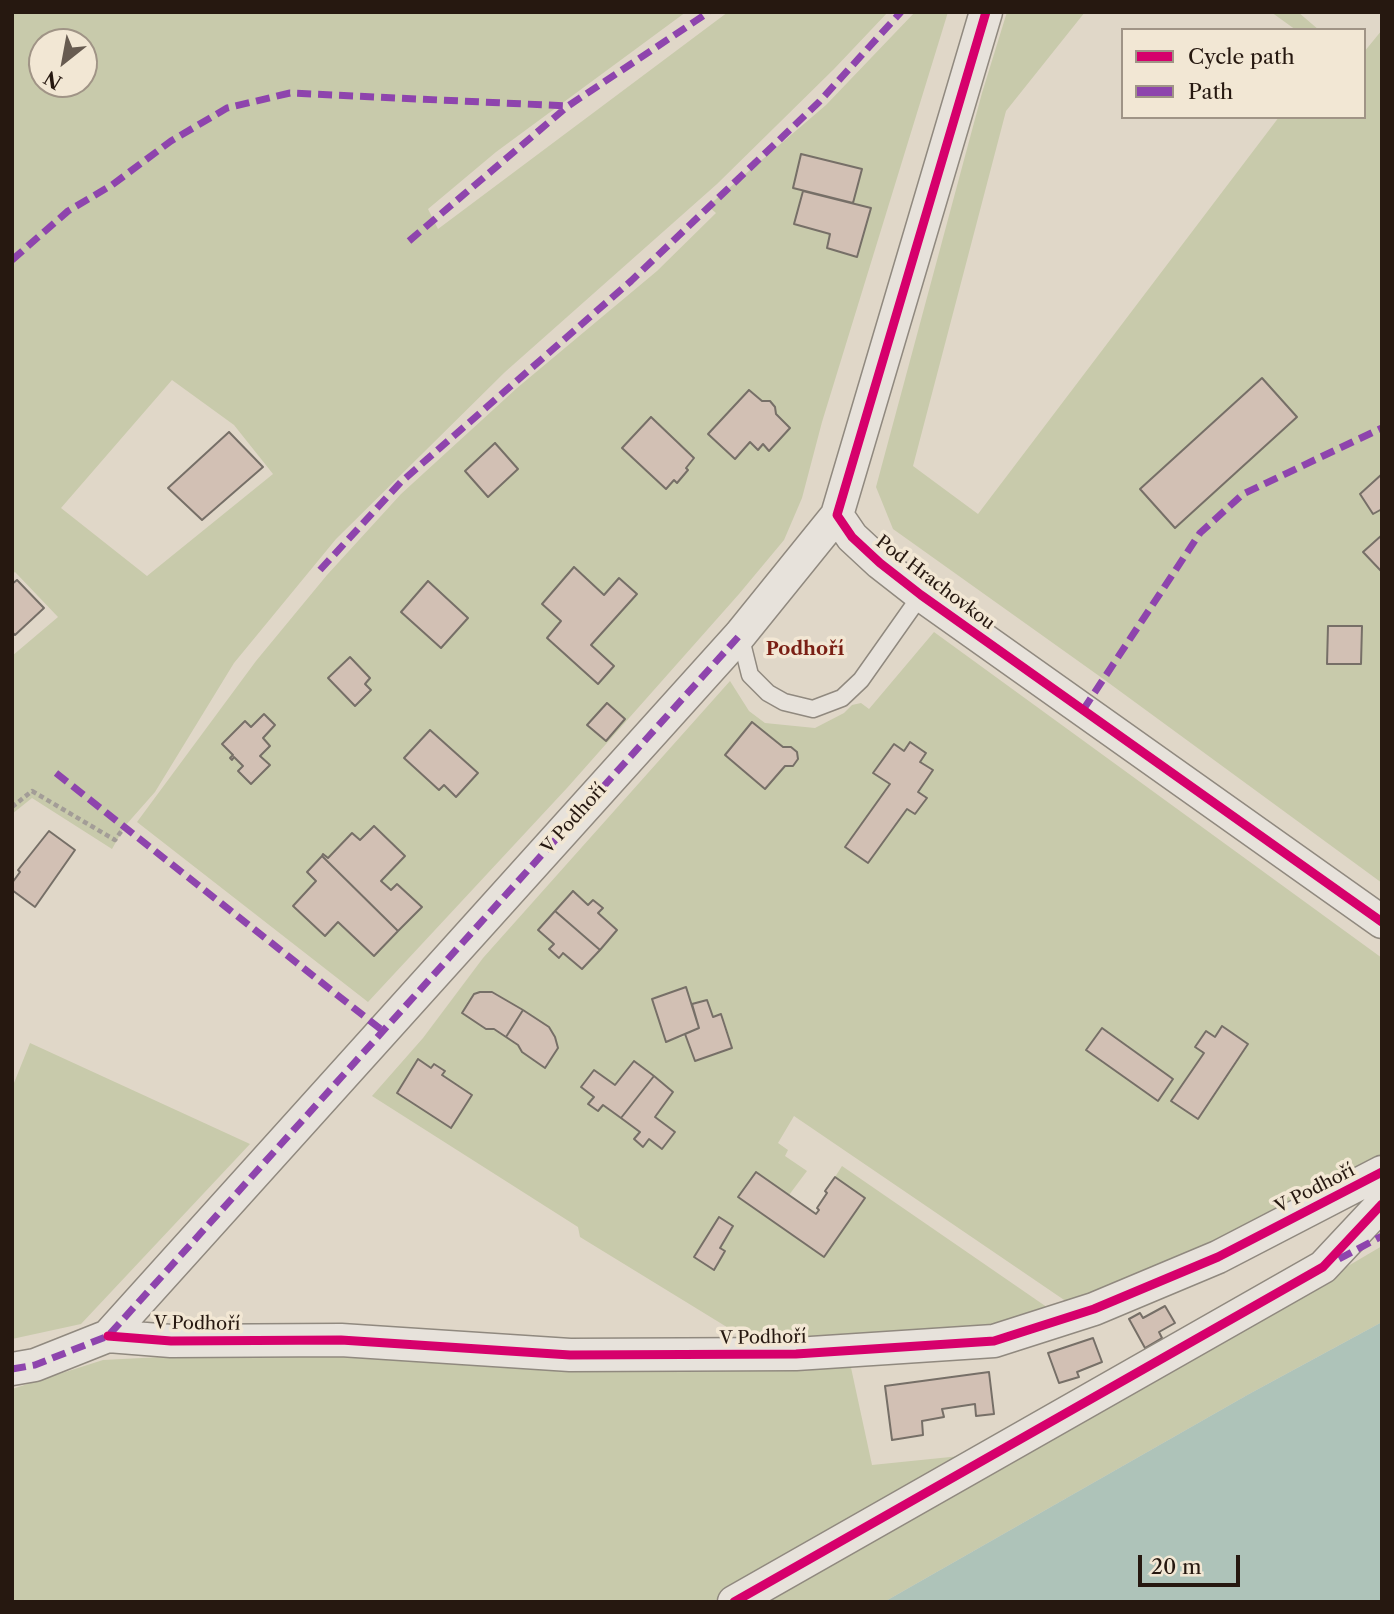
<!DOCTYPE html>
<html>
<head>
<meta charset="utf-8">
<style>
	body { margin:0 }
	#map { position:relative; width:1394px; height:1614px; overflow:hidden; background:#e0d7c8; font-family:"Libre Caslon Text",serif }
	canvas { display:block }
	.frame { position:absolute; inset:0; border:14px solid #261810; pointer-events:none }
	.legend { position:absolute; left:1121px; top:28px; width:245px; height:91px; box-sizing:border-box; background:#f2e7d4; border:2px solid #a09486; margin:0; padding:9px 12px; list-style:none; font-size:21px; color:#261810 }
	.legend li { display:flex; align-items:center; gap:14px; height:35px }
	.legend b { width:35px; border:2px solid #a09486 }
	.north { position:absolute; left:28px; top:28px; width:70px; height:70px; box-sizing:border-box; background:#f2e7d4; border:2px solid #a09486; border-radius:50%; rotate:211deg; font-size:19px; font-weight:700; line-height:28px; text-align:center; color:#261810 }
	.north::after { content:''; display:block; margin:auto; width:24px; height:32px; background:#675b50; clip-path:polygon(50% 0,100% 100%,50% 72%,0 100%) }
	.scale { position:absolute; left:1138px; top:1555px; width:102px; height:32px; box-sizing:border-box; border:4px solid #261810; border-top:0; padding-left:9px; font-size:21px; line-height:24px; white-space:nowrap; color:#261810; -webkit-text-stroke:5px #f2e7d4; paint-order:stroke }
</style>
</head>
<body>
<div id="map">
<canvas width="1394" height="1614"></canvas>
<div class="frame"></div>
<ul class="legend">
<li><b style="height:9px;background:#d6006c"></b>Cycle path</li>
<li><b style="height:9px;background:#8e44ad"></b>Path</li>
</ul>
<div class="north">N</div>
<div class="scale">20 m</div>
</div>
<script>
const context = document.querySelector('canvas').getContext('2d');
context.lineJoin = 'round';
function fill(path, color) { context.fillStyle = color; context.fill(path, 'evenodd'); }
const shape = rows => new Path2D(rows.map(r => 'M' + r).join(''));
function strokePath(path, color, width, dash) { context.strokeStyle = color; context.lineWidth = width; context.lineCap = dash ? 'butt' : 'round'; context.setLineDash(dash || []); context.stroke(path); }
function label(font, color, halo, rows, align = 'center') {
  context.font = font + ' "Libre Caslon Text",serif'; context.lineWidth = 7; context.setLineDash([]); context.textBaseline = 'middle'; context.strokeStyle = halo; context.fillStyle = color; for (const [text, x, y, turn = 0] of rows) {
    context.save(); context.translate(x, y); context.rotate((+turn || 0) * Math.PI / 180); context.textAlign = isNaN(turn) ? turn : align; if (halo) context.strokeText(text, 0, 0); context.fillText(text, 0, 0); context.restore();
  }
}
const green = shape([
	[12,12,686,12,496,152,428,209,438,229,728,12,888,12,834,69,717,184,505,372,336,539,234,663,155,792,125,826,112,849,32,798,12,814,12,656,58,617,15,572,12,574],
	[42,42,84,42,84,84,42,84],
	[172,380,234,425,273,474,147,576,61,508],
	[915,12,948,12,822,422,802,498,784,540,739,594,567,788,368,1002,137,822,256,661,327,575,401,494,517,388,657,271,716,213,708,206,826,105],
	[802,154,862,169,853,203,871,208,857,256,827,248,830,234,794,224,802,191,793,188],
	[749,390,762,401,770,401,775,407,776,414,790,428,769,451,763,444,757,449,750,442,708,434],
	[651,418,694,458,686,468,688,471,677,482,674,480,666,489,622,449],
	[495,443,518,469,488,496,465,471],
	[1007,12,1085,12,1006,111,913,466,978,514,1279,117,1364,117,1364,52,1382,30,1382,474,1360,494,1373,513,1382,509,1382,535,1363,552,1382,572,1382,883,1102,678,893,529,876,487,982,93],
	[1297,417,1175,527,1140,490,1140,489],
	[1328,626,1361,626,1361,664,1327,663],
	[1271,12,1298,12,1319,30,1296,30],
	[934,632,1382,958,1382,1161,1240,1236,1073,1306,794,1116,778,1143,788,1150,785,1156,807,1171,789,1195,756,1173,739,1198,824,1257,865,1198,835,1177,842,1166,1054,1312,931,1341,748,1340,580,1237,578,1227,372,1096,423,1038,483,958,730,681,749,711,765,723,815,728,844,713,852,705,861,703,869,709],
	[752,722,783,747,791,747,797,752,798,759,793,766,785,766,765,789,725,755],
	[910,742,926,753,920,762,933,771,918,792,927,798,915,814,907,809,868,863,845,846,890,784,874,773,894,744,904,751],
	[573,891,588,905,593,900,602,908,598,913,617,930,582,969,563,953,559,958,549,949,554,944,538,930],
	[686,988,692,1004,707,1000,713,1017,722,1014,732,1048,695,1061,685,1036,666,1042,652,998],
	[481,992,497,994,552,1031,558,1048,545,1067,522,1052,518,1045,494,1029,486,1029,462,1013,474,994],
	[1222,1026,1248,1044,1197,1119,1171,1101,1204,1053,1195,1047,1206,1031,1215,1037],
	[1102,1029,1173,1079,1158,1101,1086,1050],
	[418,1060,431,1068,434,1064,445,1070,442,1075,472,1095,451,1127,397,1093],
	[634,1062,673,1092,655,1117,675,1132,662,1149,649,1139,643,1146,634,1139,640,1132,603,1105,598,1111,588,1104,594,1097,581,1087,594,1070,615,1085],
	[719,1218,733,1227,720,1248,725,1252,714,1269],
	[30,1043,250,1144,81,1324,12,1339,12,1088],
	[1382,1246,1382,1322,1249,1394,884,1602,756,1602,1258,1319],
	[258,1352,850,1363,872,1465,970,1455,712,1602,12,1602,12,1389,103,1360]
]);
const water = shape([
	[1382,1322,1382,1602,884,1602,1249,1394]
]);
const building = shape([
	[801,154,862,169,853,203,793,188,801,154],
	[803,191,871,208,857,257,827,248,830,234,794,224,803,191],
	[1262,378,1297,417,1175,528,1140,489,1262,378],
	[749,390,762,401,770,401,775,407,776,414,790,428,769,451,763,444,758,450,750,442,735,459,708,434,749,390],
	[651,417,694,458,686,468,688,470,677,483,674,480,666,489,622,448,651,417],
	[229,432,263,467,202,520,168,488,229,432],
	[495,443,518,469,488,497,465,471,495,443],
	[1382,474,1382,509,1373,514,1360,494,1382,474],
	[1382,535,1382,572,1363,552,1382,535],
	[574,567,604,595,619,578,637,594,591,645,614,666,598,684,547,638,561,621,542,604,574,567],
	[17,580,44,608,15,635,12,632,12,584,17,580],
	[428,581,468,618,441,648,401,612,428,581],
	[1328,626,1362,626,1361,664,1327,664,1328,626],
	[350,657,370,678,365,684,371,690,355,706,328,678,350,657],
	[607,703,625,719,606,741,587,725,607,703],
	[264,714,275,725,263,738,270,746,260,756,270,765,251,784,238,771,243,766,234,757,232,760,230,758,233,755,222,744,245,721,251,727,264,714],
	[752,722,783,747,791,747,797,752,798,759,793,766,785,766,765,789,725,755,752,722],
	[430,730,478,773,456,797,444,785,439,790,404,758,430,730],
	[910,742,926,753,920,762,933,770,918,792,927,798,915,814,907,809,868,863,845,847,890,784,873,773,894,744,904,751,910,742],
	[374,826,405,856,381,881,391,890,397,884,422,907,398,931,322,856,323,854,328,858,352,833,360,840,374,826],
	[49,831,75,850,35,907,12,890,12,883,20,872,18,870,49,831],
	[322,856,398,931,374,956,338,922,325,936,293,906,316,881,307,872,322,856],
	[573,891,588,905,593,900,603,908,598,913,617,930,600,950,555,911,573,891],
	[555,911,600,950,582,969,563,953,559,958,549,949,554,944,538,930,555,911],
	[686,987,699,1028,666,1042,652,999,686,987],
	[480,992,492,992,523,1010,506,1037,494,1029,486,1029,462,1013,474,994,480,992],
	[707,1000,713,1017,721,1014,732,1048,695,1061,685,1034,699,1028,692,1004,707,1000],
	[523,1010,549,1027,555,1037,558,1048,545,1068,522,1052,518,1045,506,1037,523,1010],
	[1222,1026,1248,1044,1198,1119,1171,1101,1204,1053,1195,1047,1206,1031,1215,1037,1222,1026],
	[1102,1028,1173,1079,1158,1101,1086,1050,1102,1028],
	[418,1059,431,1068,434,1064,445,1071,442,1075,472,1095,451,1128,397,1093,418,1059],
	[634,1061,654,1076,621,1118,603,1105,598,1111,588,1104,594,1097,581,1087,594,1070,615,1085,634,1061],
	[654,1076,673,1092,655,1117,675,1132,662,1149,649,1139,643,1147,634,1139,640,1132,621,1118,654,1076],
	[756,1172,816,1214,819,1210,817,1208,827,1193,825,1191,835,1177,865,1198,824,1257,738,1197,756,1172],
	[719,1217,733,1226,720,1248,725,1251,714,1270,694,1257,719,1217],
	[1165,1306,1175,1323,1159,1332,1162,1338,1145,1348,1129,1319,1140,1313,1143,1318,1165,1306],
	[1093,1338,1102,1362,1077,1372,1079,1377,1059,1383,1048,1353,1093,1338],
	[989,1372,994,1414,976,1416,975,1404,942,1409,944,1417,922,1421,923,1435,892,1440,885,1386,989,1372]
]);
const path = shape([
	[12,807,32,791,115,840,125,826]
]);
const service = shape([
	[740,635,750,675,768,693,784,702,813,709,842,698,861,680,921,595]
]);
const minor = shape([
	[837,515,852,537,880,563,921,595,1382,922],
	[108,1336,171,1341,341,1340,570,1355,796,1354,994,1341,1094,1309,1218,1257,1382,1172],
	[12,1369,35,1365,108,1336,740,635,837,515,986,12],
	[734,1602,1323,1267,1382,1204]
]);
const quiet = shape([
	[409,241,568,106,709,12],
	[12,260,68,211,112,185,171,141,227,108,290,93,568,106],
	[320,570,401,482,631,281,819,102,901,12],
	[1083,710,1200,533,1243,494,1382,428],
	[56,773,383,1031],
	[1339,1259,1382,1236],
	[12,1369,35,1365,108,1336,740,635]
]);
const cycleway = shape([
	[986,12,837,515,852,537,880,563,921,595,1382,922],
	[108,1336,171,1341,341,1340,570,1355,796,1354,994,1341,1094,1309,1218,1257,1382,1172],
	[734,1602,1323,1267,1382,1204]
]);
const streetNames = [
	["Pod Hrachovkou",935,583,37],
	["V Podhoří",574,819,-48],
	["V Podhoří",1315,1189,-27],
	["V Podhoří",197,1324,1],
	["V Podhoří",763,1338,-1]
];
const neighbourhoodNames = [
	["Podhoří",805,650]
];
fill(green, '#c8caab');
fill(water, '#aec3b9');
fill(building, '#d2c0b4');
strokePath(building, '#766f67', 2);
strokePath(service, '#90897f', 19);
strokePath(minor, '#90897f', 35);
strokePath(path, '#a39d97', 4.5, [5, 3.5]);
strokePath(service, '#e7e2db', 16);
strokePath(minor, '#e7e2db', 32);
strokePath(quiet, '#8e44ad', 7, [14, 7]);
strokePath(cycleway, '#d6006c', 9);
label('18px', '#261810', '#f2e7d4', streetNames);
label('bold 19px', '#7a1f14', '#f2e7d4', neighbourhoodNames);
</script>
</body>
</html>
